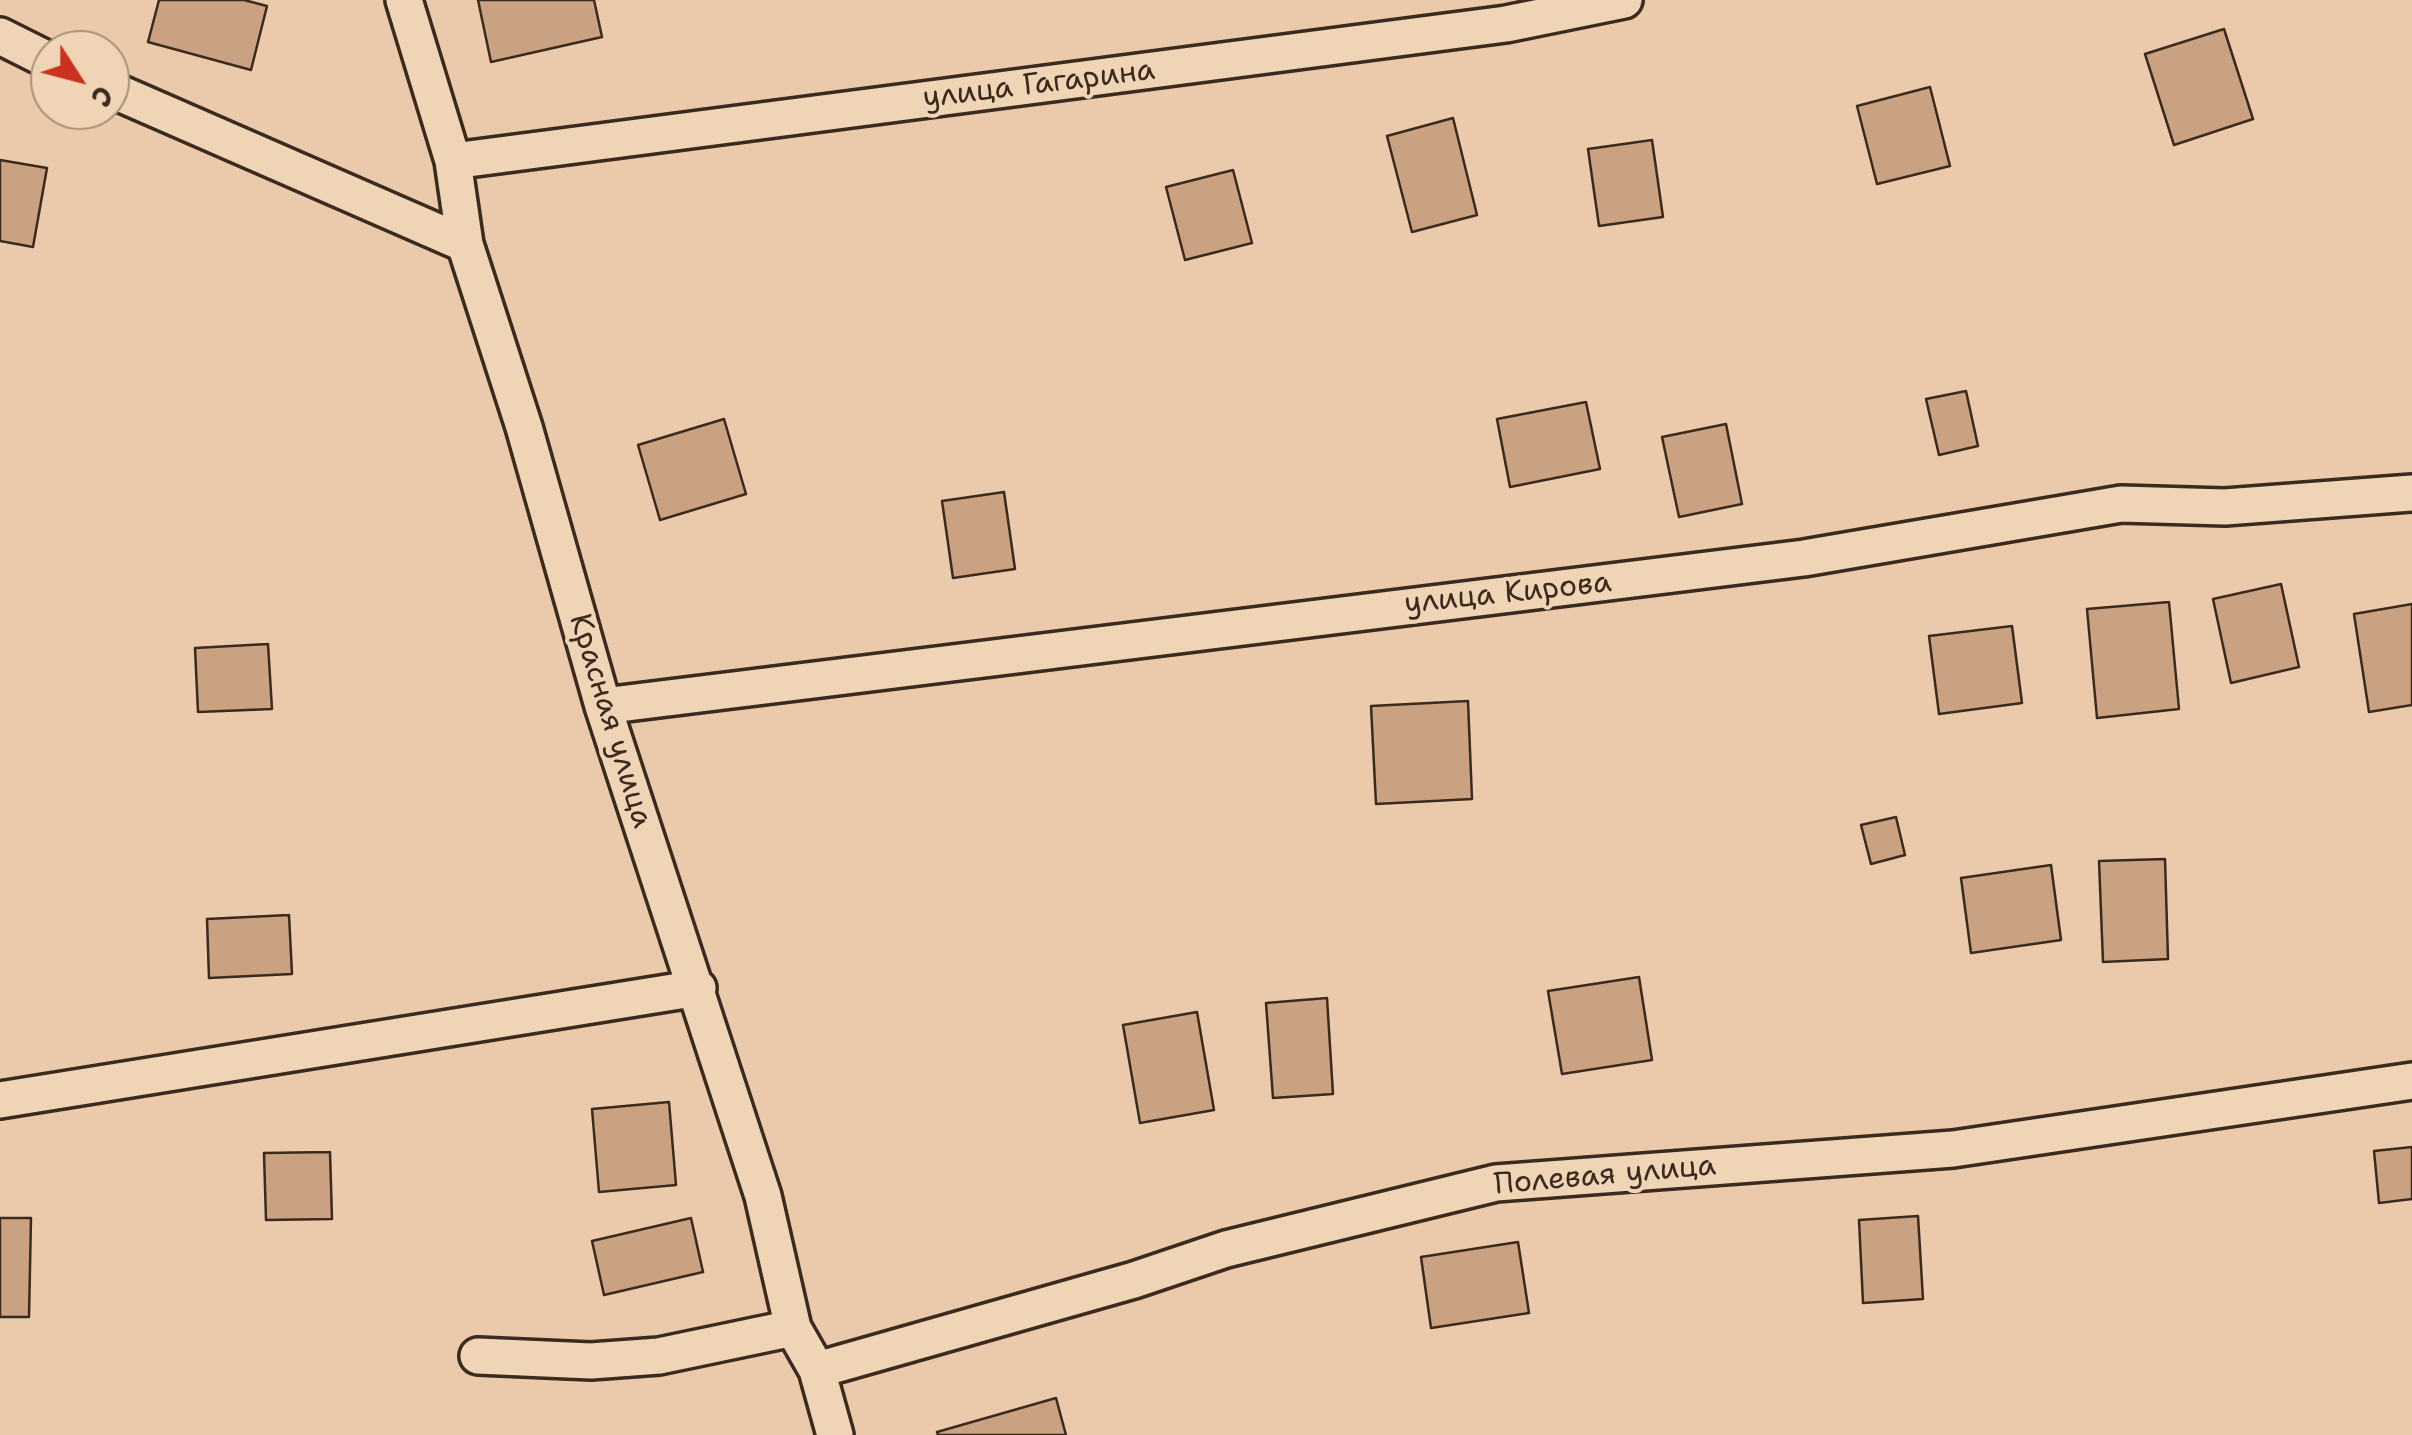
<!DOCTYPE html>
<html>
<head>
<meta charset="utf-8">
<style>
	body { margin:0 }
	#map { position:relative; width:2412px; height:1435px; overflow:hidden; background:#eacaaa; font-family:"Shantell Sans",sans-serif }
	canvas { display:block }
	.north { position:absolute; left:30px; top:30px; width:100px; height:100px; box-sizing:border-box; background:#efd4b6; border:2px solid #a79079; border-radius:50%; rotate:126deg; font-size:28px; font-weight:700; line-height:40px; text-align:center; color:#3b2a1e }
	.north::after { content:''; display:block; margin:auto; width:35px; height:45px; background:#c8321e; clip-path:polygon(50% 0,100% 100%,50% 72%,0 100%) }
</style>
</head>
<body>
<div id="map">
<canvas width="2412" height="1435"></canvas>
<div class="north">С</div>
</div>
<script>
const context = document.querySelector('canvas').getContext('2d');
context.lineJoin = 'round';
function fill(path, color) { context.fillStyle = color; context.fill(path, 'evenodd'); }
const shape = rows => new Path2D(rows.map(r => 'M' + r).join(''));
function strokePath(path, color, width, dash) { context.strokeStyle = color; context.lineWidth = width; context.lineCap = dash ? 'butt' : 'round'; context.setLineDash(dash || []); context.stroke(path); }
function label(font, color, halo, rows, align = 'center') {
  context.font = font + ' "Shantell Sans",sans-serif'; context.lineWidth = 8; context.setLineDash([]); context.textBaseline = 'middle'; context.strokeStyle = halo; context.fillStyle = color; for (const [text, x, y, turn = 0] of rows) {
    context.save(); context.translate(x, y); context.rotate((+turn || 0) * Math.PI / 180); context.textAlign = isNaN(turn) ? turn : align; if (halo) context.strokeText(text, 0, 0); context.fillText(text, 0, 0); context.restore();
  }
}
const building = shape([
	[159,0,244,0,267,6,251,70,148,42,159,0],
	[478,0,594,0,602,37,491,62,478,0],
	[2224,29,2253,119,2174,145,2145,54,2224,29],
	[1930,87,1950,166,1877,184,1857,106,1930,87],
	[1453,118,1477,215,1412,232,1387,136,1453,118],
	[1652,140,1663,217,1599,226,1588,149,1652,140],
	[0,160,47,168,33,247,0,241,0,160],
	[1233,170,1252,243,1185,260,1166,187,1233,170],
	[1966,391,1978,446,1939,455,1926,399,1966,391],
	[1586,402,1600,469,1510,487,1497,419,1586,402],
	[724,419,746,494,660,520,638,445,724,419],
	[1726,424,1742,504,1679,517,1662,437,1726,424],
	[1004,492,1015,569,953,578,942,501,1004,492],
	[2281,584,2299,667,2231,683,2213,599,2281,584],
	[2169,602,2179,709,2097,718,2087,609,2169,602],
	[2412,604,2412,705,2369,712,2354,614,2412,604],
	[2012,626,2022,703,1939,714,1929,636,2012,626],
	[268,644,272,709,198,712,195,648,268,644],
	[1468,701,1472,799,1376,804,1371,706,1468,701],
	[1896,817,1905,855,1871,864,1861,825,1896,817],
	[2165,859,2168,959,2103,962,2099,861,2165,859],
	[2051,865,2061,940,1971,953,1961,878,2051,865],
	[289,915,292,974,209,978,207,919,289,915],
	[1639,977,1652,1060,1562,1074,1548,991,1639,977],
	[1327,998,1333,1094,1273,1098,1266,1003,1327,998],
	[1197,1012,1214,1110,1140,1123,1123,1025,1197,1012],
	[669,1102,676,1185,599,1192,592,1109,669,1102],
	[2412,1147,2412,1199,2379,1203,2374,1151,2412,1147],
	[330,1152,332,1219,266,1220,264,1153,330,1152],
	[1918,1216,1923,1299,1863,1303,1859,1220,1918,1216],
	[0,1218,31,1218,29,1317,0,1317,0,1218],
	[691,1218,703,1272,604,1295,592,1241,691,1218],
	[1518,1242,1529,1313,1431,1328,1421,1257,1518,1242],
	[1056,1398,1066,1435,938,1435,937,1432,1056,1398]
]);
const street = shape([
	[404,0,453,161,465,244,524,427,603,706,763,1196,793,1328,817,1370,835,1435],
	[0,36,50,61],
	[110,89,465,244],
	[453,161,1506,24,1624,0],
	[603,706,1804,558,2121,504,2225,507,2412,493],
	[0,1100,698,988],
	[478,1356,591,1361,659,1356,793,1328],
	[817,1370,1134,1280,1226,1249,1496,1183,1953,1149,2412,1081]
]);
const streetNames = [
	["улица Гагарина",1039,85,-7],
	["улица Кирова",1508,594,-6],
	["Красная улица",610,721,73],
	["Полевая улица",1605,1176,-5]
];
fill(building, '#caa281');
strokePath(building, '#3b2a1e', 2.5);
strokePath(street, '#3b2a1e', 42);
strokePath(street, '#efd4b6', 35);
label('30px', '#3b2a1e', '#efd4b6', streetNames);
</script>
</body>
</html>
